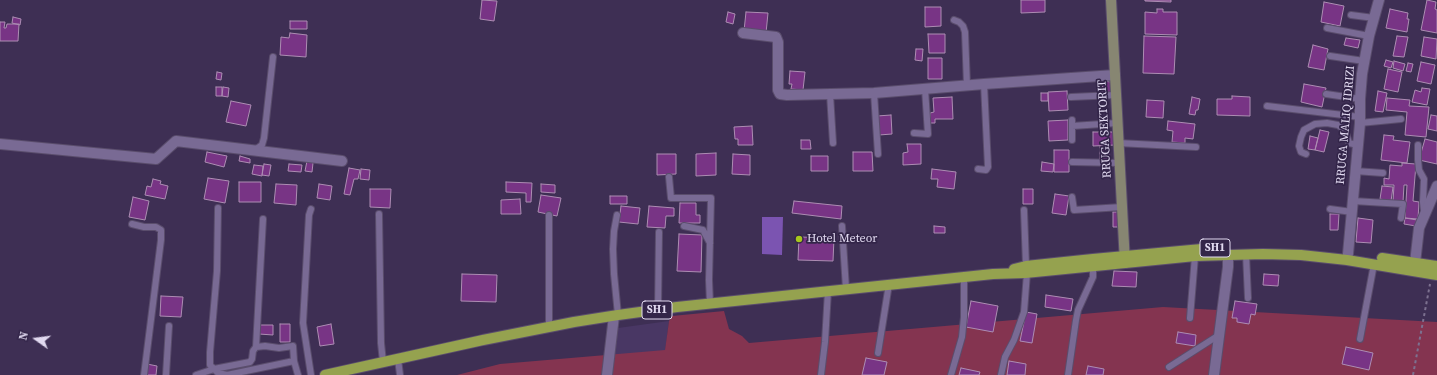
<!DOCTYPE html>
<html>
<head>
<meta charset="utf-8">
<style>
	body { margin:0 }
	#map { position:relative; width:1437px; height:375px; overflow:hidden; background:#3e2f54; font-family:"Source Serif 4",serif }
	canvas { display:block }
	.north { position:absolute; left:16px; top:319px; width:40px; height:40px; -webkit-text-stroke:3px #332549; paint-order:stroke; rotate:284deg; font-size:11px; font-weight:700; line-height:16px; text-align:center; color:#e1d9f0 }
	.north::after { content:''; display:block; margin:auto; width:14px; height:18px; background:#e1d9f0; clip-path:polygon(50% 0,100% 100%,50% 72%,0 100%) }
</style>
</head>
<body>
<div id="map">
<canvas width="1437" height="375"></canvas>
<div class="north">N</div>
</div>
<script>
const context = document.querySelector('canvas').getContext('2d');
context.lineJoin = 'round';
function fill(path, color) { context.fillStyle = color; context.fill(path, 'evenodd'); }
const shape = rows => new Path2D(rows.map(r => 'M' + r).join(''));
function strokePath(path, color, width, dash) { context.strokeStyle = color; context.lineWidth = width; context.lineCap = dash ? 'butt' : 'round'; context.setLineDash(dash || []); context.stroke(path); }
function label(font, color, halo, rows, align = 'center') {
  context.font = font + ' "Source Serif 4",serif'; context.lineWidth = 3.5; context.setLineDash([]); context.textBaseline = 'middle'; context.strokeStyle = halo; context.fillStyle = color; for (const [text, x, y, turn = 0] of rows) {
    context.save(); context.translate(x, y); context.rotate((+turn || 0) * Math.PI / 180); context.textAlign = isNaN(turn) ? turn : align; if (halo) context.strokeText(text, 0, 0); context.fillText(text, 0, 0); context.restore();
  }
}
const built = shape([
	[669,321,662,375,611,375,615,333,618,328]
]);
const green = shape([
	[1163,307,1437,322,1437,375,457,375,500,364,665,350,669,321,672,316,724,311,729,329,742,336,749,343]
]);
const water = shape([
	[762,217,783,217,782,255,762,254]
]);
const building = shape([
	[482,0,497,1,494,21,480,19,482,0],
	[1021,0,1045,0,1045,12,1021,13,1021,0],
	[1145,0,1171,0,1171,2,1145,1,1145,0],
	[1427,0,1436,2,1435,9,1437,10,1437,33,1421,30,1427,0],
	[1324,2,1344,6,1340,26,1321,22,1324,2],
	[925,7,941,7,941,26,925,27,925,7],
	[1157,9,1163,9,1163,12,1177,12,1177,35,1145,34,1145,12,1157,13,1157,9],
	[1390,9,1408,13,1407,19,1409,19,1407,32,1386,28,1390,9],
	[728,12,735,14,733,24,726,22,728,12],
	[746,12,768,13,766,33,744,31,746,12],
	[13,17,21,19,20,25,12,23,13,17],
	[290,21,307,21,307,29,290,29,290,21],
	[0,22,5,22,4,28,6,28,7,24,19,24,18,41,0,41,0,22],
	[290,33,307,35,306,57,280,55,281,37,289,38,290,33],
	[928,34,945,34,945,53,929,53,928,34],
	[1144,36,1176,37,1174,74,1143,73,1144,36],
	[1397,36,1408,37,1404,57,1393,56,1397,36],
	[1424,37,1437,39,1436,59,1421,56,1424,37],
	[1346,38,1360,40,1358,48,1344,45,1346,38],
	[1313,45,1328,49,1324,70,1308,67,1313,45],
	[916,49,923,49,922,61,915,60,916,49],
	[928,58,942,58,942,79,928,79,928,58],
	[1386,60,1393,62,1391,68,1384,66,1386,60],
	[1394,61,1405,64,1403,71,1393,68,1394,61],
	[1421,62,1435,65,1431,84,1417,81,1421,62],
	[1408,63,1413,64,1411,72,1406,71,1408,63],
	[1388,69,1402,72,1398,92,1384,89,1388,69],
	[790,71,805,72,803,90,791,89,792,84,789,84,790,71],
	[217,72,222,73,221,80,216,79,217,72],
	[1103,81,1111,82,1111,95,1102,94,1103,81],
	[1304,84,1326,88,1322,107,1301,102,1304,84],
	[216,87,222,87,222,96,216,96,216,87],
	[223,87,229,88,228,97,222,96,223,87],
	[1422,88,1430,89,1427,105,1412,102,1415,90,1421,92,1422,88],
	[1067,91,1068,110,1049,111,1048,92,1067,91],
	[1378,91,1387,93,1383,112,1375,111,1378,91],
	[1041,93,1048,93,1048,101,1041,101,1041,93],
	[1232,96,1250,97,1250,116,1217,115,1217,99,1232,99,1232,96],
	[952,97,953,119,935,119,935,123,930,123,930,113,934,112,933,98,952,97],
	[1192,97,1200,99,1198,110,1196,110,1195,115,1189,114,1192,97],
	[1387,98,1410,100,1409,106,1429,107,1426,137,1405,135,1407,112,1386,110,1387,98],
	[1147,100,1164,101,1163,118,1146,117,1147,100],
	[231,101,251,105,246,126,226,122,231,101],
	[891,115,892,134,879,135,877,116,891,115],
	[1431,115,1437,116,1437,131,1428,129,1431,115],
	[1068,120,1068,140,1049,141,1048,121,1068,120],
	[1168,121,1195,124,1193,139,1185,138,1185,143,1172,142,1173,131,1167,130,1168,121],
	[752,126,753,145,738,145,738,139,735,139,734,127,752,126],
	[1320,130,1329,132,1324,152,1315,150,1320,130],
	[1093,132,1114,132,1115,145,1093,146,1093,132],
	[1384,135,1394,136,1393,140,1410,142,1407,163,1381,160,1384,135],
	[1310,136,1318,138,1315,150,1308,149,1310,136],
	[1425,139,1437,142,1437,164,1419,160,1425,139],
	[801,140,810,140,811,149,801,149,801,140],
	[907,144,921,144,921,164,903,165,903,153,908,152,907,144],
	[1100,147,1109,147,1109,160,1100,160,1100,147],
	[1054,150,1069,150,1069,172,1054,172,1054,150],
	[207,152,227,156,224,167,205,162,207,152],
	[853,152,872,152,873,171,853,171,853,152],
	[716,153,716,175,696,176,696,154,716,153],
	[657,154,676,154,676,174,657,175,657,154],
	[733,154,750,155,750,175,732,174,733,154],
	[240,156,250,159,250,163,239,161,240,156],
	[811,156,828,156,828,171,811,171,811,156],
	[307,161,313,163,312,172,305,171,307,161],
	[1042,162,1054,164,1053,172,1041,171,1042,162],
	[1402,163,1416,164,1413,201,1419,202,1418,219,1405,218,1407,185,1404,185,1403,202,1393,201,1394,185,1384,185,1384,178,1389,179,1390,165,1402,166,1402,163],
	[264,164,271,165,269,176,262,175,264,164],
	[289,164,302,165,301,172,288,171,289,164],
	[254,165,263,166,262,176,252,174,254,165],
	[349,168,360,170,358,179,354,179,350,195,344,194,349,168],
	[361,169,370,170,369,180,360,179,361,169],
	[932,169,956,172,954,189,937,187,938,179,931,179,932,169],
	[208,178,229,181,225,203,204,199,208,178],
	[153,179,161,181,160,184,168,186,165,199,145,195,147,186,151,187,153,179],
	[239,182,261,182,261,202,239,202,239,182],
	[506,182,532,183,531,202,526,202,526,193,506,192,506,182],
	[276,184,297,185,296,205,274,203,276,184],
	[319,184,332,186,330,200,317,198,319,184],
	[541,184,555,185,555,193,541,192,541,184],
	[1382,186,1393,187,1391,201,1380,199,1382,186],
	[370,189,391,189,390,208,370,207,370,189],
	[1023,189,1033,189,1033,204,1023,204,1023,189],
	[1055,194,1069,196,1066,215,1052,213,1055,194],
	[541,195,561,198,557,216,538,212,541,195],
	[610,196,627,196,627,204,610,204,610,196],
	[133,197,149,201,145,220,129,217,133,197],
	[520,199,521,214,501,214,501,200,520,199],
	[794,201,842,206,841,219,792,213,794,201],
	[680,203,696,203,696,215,700,215,700,223,679,223,680,203],
	[621,206,640,208,638,224,619,222,621,206],
	[649,206,674,208,674,216,666,216,665,228,647,227,649,206],
	[1113,212,1118,212,1119,227,1113,227,1113,212],
	[1330,214,1339,214,1338,230,1330,230,1330,214],
	[1358,218,1373,220,1371,243,1356,242,1358,218],
	[1405,218,1417,220,1416,226,1404,224,1405,218],
	[934,226,945,227,945,233,934,233,934,226],
	[679,234,702,235,701,272,677,271,679,234],
	[799,237,834,238,833,261,798,260,799,237],
	[1114,271,1137,272,1136,287,1112,286,1114,271],
	[462,274,497,275,496,302,461,301,462,274],
	[1264,274,1279,275,1278,286,1263,285,1264,274],
	[1046,295,1073,299,1071,311,1045,307,1046,295],
	[161,296,183,297,181,317,160,316,161,296],
	[971,301,998,306,993,332,966,327,971,301],
	[1235,301,1257,304,1255,315,1251,314,1249,324,1237,322,1237,318,1232,318,1235,301],
	[1026,312,1037,314,1032,343,1020,341,1026,312],
	[280,324,290,324,290,342,280,342,280,324],
	[331,324,334,344,320,346,317,327,331,324],
	[260,325,273,325,273,335,259,334,260,325],
	[1178,332,1196,335,1195,346,1176,343,1178,332],
	[1346,347,1373,353,1369,370,1342,364,1346,347],
	[866,358,887,362,884,375,862,375,866,358],
	[1009,361,1026,364,1025,375,1007,375,1009,361],
	[147,364,157,366,156,375,145,375,147,364],
	[1088,366,1104,369,1103,375,1086,375,1088,366],
	[961,368,980,372,979,375,959,375,961,368]
]);
const path = shape([
	[1413,375,1430,284]
]);
const lane = shape([
	[1351,15,1374,18],
	[954,20,959,22,963,26,965,32,967,86],
	[1327,28,1369,36],
	[1330,56,1364,61],
	[874,93,878,154],
	[830,94,833,143],
	[1326,94,1360,99],
	[1071,97,1116,95],
	[1267,106,1360,117],
	[1072,120,1072,140],
	[1360,123,1401,119],
	[1072,126,1117,123],
	[914,133,928,134,925,89],
	[1118,143,1196,147],
	[1418,145,1418,160,1419,170,1424,179,1423,202,1424,212],
	[255,150,262,145,264,138,273,57],
	[1306,154,1301,152,1299,146,1301,137,1304,130,1315,124,1327,123,1338,125,1345,130,1349,143,1358,145],
	[1072,162,1120,163],
	[978,169,986,170,988,167,984,84],
	[1355,171,1383,173],
	[669,177,671,198,711,198,709,280,710,304],
	[1072,197,1074,210,1122,207],
	[1353,201,1403,204,1401,218],
	[218,208,217,271,210,352,210,365,218,373,227,375,294,361,298,375],
	[1330,209,1352,212],
	[1024,210,1026,266],
	[379,214,381,343,383,362],
	[617,215,614,231,613,249,614,274,618,315],
	[132,224,144,227,156,227,161,230,161,240,144,375],
	[684,226,703,230,710,243],
	[842,226,846,289],
	[1246,254,1248,298],
	[658,310,659,232],
	[1190,318,1195,256],
	[549,327,549,215],
	[1360,339,1374,264],
	[256,347,263,219],
	[878,353,889,284],
	[398,359,400,375],
	[1169,367,1219,335],
	[166,375,169,326],
	[196,375,214,369,250,362,252,359,253,351,256,347,265,346,279,348,293,346,294,361],
	[311,375,303,323,309,215,311,209],
	[821,375,825,342,828,291],
	[951,375,962,337,964,317,964,277],
	[1001,375,1005,357,1014,340,1024,312,1027,273],
	[1068,375,1076,320,1078,310,1093,277,1093,266]
]);
const street = shape([
	[743,33,776,37,778,42,778,90,780,94,787,95,874,93,984,84,1115,75],
	[0,144,156,159,176,141,342,161],
	[1348,254,1360,123,1360,99,1362,74,1369,36,1379,0],
	[1415,263,1419,228,1437,186],
	[607,375,614,316],
	[1214,375,1228,267,1228,254]
]);
const secondary = shape([
	[1111,0,1125,263]
]);
const primary = shape([
	[1382,258,1437,266],
	[1014,269,1026,266,1093,259,1213,248],
	[325,375,483,340,574,322,618,315,677,307,993,274,1025,273,1195,256,1263,254,1301,255,1347,260,1437,275]
]);
const markers = [
	[799,239,4,"#a7c71e"]
];
const shields = [
	[1215,248,30],
	[657,310,30]
];
const shieldNames = [
	["SH1",1215,248],
	["SH1",657,310]
];
const streetNames = [
	["RRUGA MALIQ IDRIZI",1346,125,-85],
	["RRUGA SEKTORIT",1105,129,-93]
];
const poiNames = [
	["Hotel Meteor",807,239]
];
fill(built, '#493764');
fill(green, '#843450');
fill(water, '#7b54b1');
fill(building, '#783485');
strokePath(building, '#ad8db3', 1);
strokePath(lane, '#5a4d6c', 8);
strokePath(street, '#5a4d6c', 12);
strokePath(secondary, '#5a4d6c', 12);
strokePath(primary, '#5a4d6c', 12);
strokePath(path, '#7d7190', 2, [3, 3]);
strokePath(lane, '#796a94', 6);
strokePath(street, '#796a94', 10);
strokePath(secondary, '#878672', 10);
strokePath(primary, '#95a24f', 10);
for (const [x, y, r, color] of markers) { const dot = new Path2D(); dot.arc(x, y, r, 0, 2 * Math.PI); context.fillStyle = color; context.fill(dot); strokePath(dot, '#332549', 1.5); }
for (const [x, y, w] of shields) { const box = new Path2D(); box.roundRect(x - w / 2, y - 9, w, 18, 3); context.fillStyle = '#332549'; context.fill(box); strokePath(box, '#e1d9f0', 1); }
label('bold 11px', '#e1d9f0', null, shieldNames);
label('12px', '#e1d9f0', '#332549', streetNames);
label('12px', '#e1d9f0', '#332549', poiNames, 'left');
</script>
</body>
</html>
